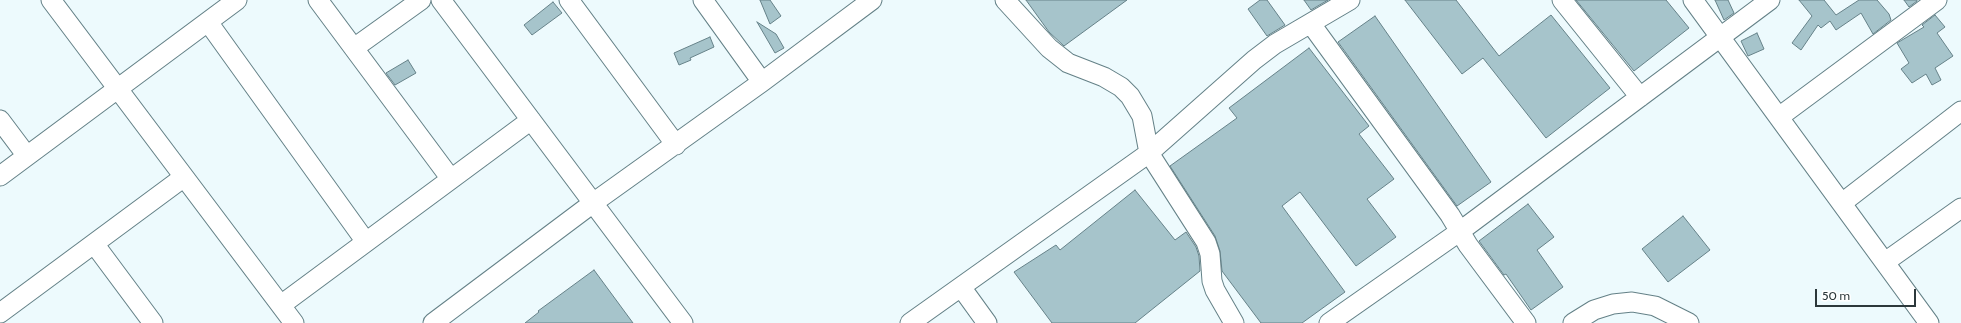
<!DOCTYPE html>
<html>
<head>
<meta charset="utf-8">
<style>
	body { margin:0 }
	#map { position:relative; width:1961px; height:323px; overflow:hidden; background:#edfafd; font-family:Cabin,sans-serif }
	canvas { display:block }
	.scale { position:absolute; left:1815px; top:289px; width:101px; height:18px; box-sizing:border-box; border:2px solid #2c383b; border-top:0; padding-left:5px; font-size:12px; line-height:14px; white-space:nowrap; color:#2c383b; -webkit-text-stroke:3px #fff; paint-order:stroke }
</style>
</head>
<body>
<div id="map">
<canvas width="1961" height="323"></canvas>
<div class="scale">50 m</div>
</div>
<script>
const context = document.querySelector('canvas').getContext('2d');
context.lineJoin = 'round';
function fill(path, color) { context.fillStyle = color; context.fill(path, 'evenodd'); }
const shape = rows => new Path2D(rows.map(r => 'M' + r).join(''));
function strokePath(path, color, width, dash) { context.strokeStyle = color; context.lineWidth = width; context.lineCap = dash ? 'butt' : 'round'; context.setLineDash(dash || []); context.stroke(path); }
const building = shape([
	[760,0,770,0,781,16,770,24,760,0],
	[1026,0,1127,0,1064,46,1049,32,1026,0],
	[1260,0,1267,0,1285,25,1267,36,1248,9,1260,0],
	[1304,0,1328,0,1311,10,1304,0],
	[1405,0,1456,0,1499,56,1551,15,1610,88,1546,138,1483,58,1462,74,1405,0],
	[1576,0,1666,0,1689,28,1634,71,1576,0],
	[1715,0,1728,0,1734,13,1724,20,1715,0],
	[1799,0,1824,0,1836,15,1859,0,1877,0,1889,14,1891,20,1873,34,1861,13,1836,30,1830,21,1821,28,1818,25,1801,50,1792,43,1812,16,1799,0],
	[1904,0,1917,0,1917,1,1909,7,1904,0],
	[553,2,562,13,532,35,524,25,553,2],
	[1935,15,1945,27,1937,33,1953,56,1935,68,1941,80,1932,85,1926,74,1912,83,1901,69,1909,63,1897,43,1924,27,1922,25,1935,15],
	[1375,16,1491,182,1457,206,1338,42,1375,16],
	[757,22,776,34,784,48,775,53,757,22],
	[1757,33,1764,49,1748,56,1741,41,1757,33],
	[710,37,714,47,690,58,691,60,679,65,674,53,710,37],
	[1309,48,1369,126,1359,134,1394,179,1367,199,1396,237,1356,266,1300,192,1282,206,1345,292,1302,323,1261,323,1222,271,1220,251,1215,236,1170,166,1237,118,1229,108,1309,48],
	[408,60,416,73,395,85,386,73,408,60],
	[1135,190,1175,240,1186,232,1196,247,1199,256,1200,271,1135,323,1052,323,1014,272,1056,245,1060,250,1135,190],
	[1528,204,1554,237,1537,250,1563,287,1531,310,1506,274,1504,275,1479,241,1528,204],
	[1683,216,1710,250,1668,282,1642,249,1683,216],
	[594,270,633,323,525,323,539,312,538,311,594,270]
]);
const minor = shape([
	[51,0,294,323],
	[318,0,451,179],
	[441,0,683,323],
	[569,0,676,145],
	[703,0,762,82],
	[1005,0,1049,48,1068,63,1104,77,1121,87,1130,96,1142,116,1149,153,1206,242,1210,254,1212,281,1215,290,1234,323],
	[1562,0,1640,97],
	[1693,0,1929,323],
	[208,22,366,242],
	[1311,24,1450,215,1468,245,1526,323],
	[354,48,421,0],
	[1779,117,1937,0],
	[0,120,27,156],
	[0,176,237,0],
	[1842,203,1961,111],
	[95,245,153,323],
	[1885,262,1961,208],
	[961,287,987,323],
	[281,305,531,120],
	[0,313,184,177],
	[433,323,593,203,762,82,872,0],
	[910,323,1149,153,1254,60,1275,44,1350,0],
	[1329,323,1459,232,1770,0],
	[1573,323,1594,310,1613,304,1632,302,1655,306,1689,323]
]);
fill(building, '#a6c4cb');
strokePath(building, '#668289', 1);
strokePath(minor, '#648187', 21);
strokePath(minor, '#fff', 19);
</script>
</body>
</html>
